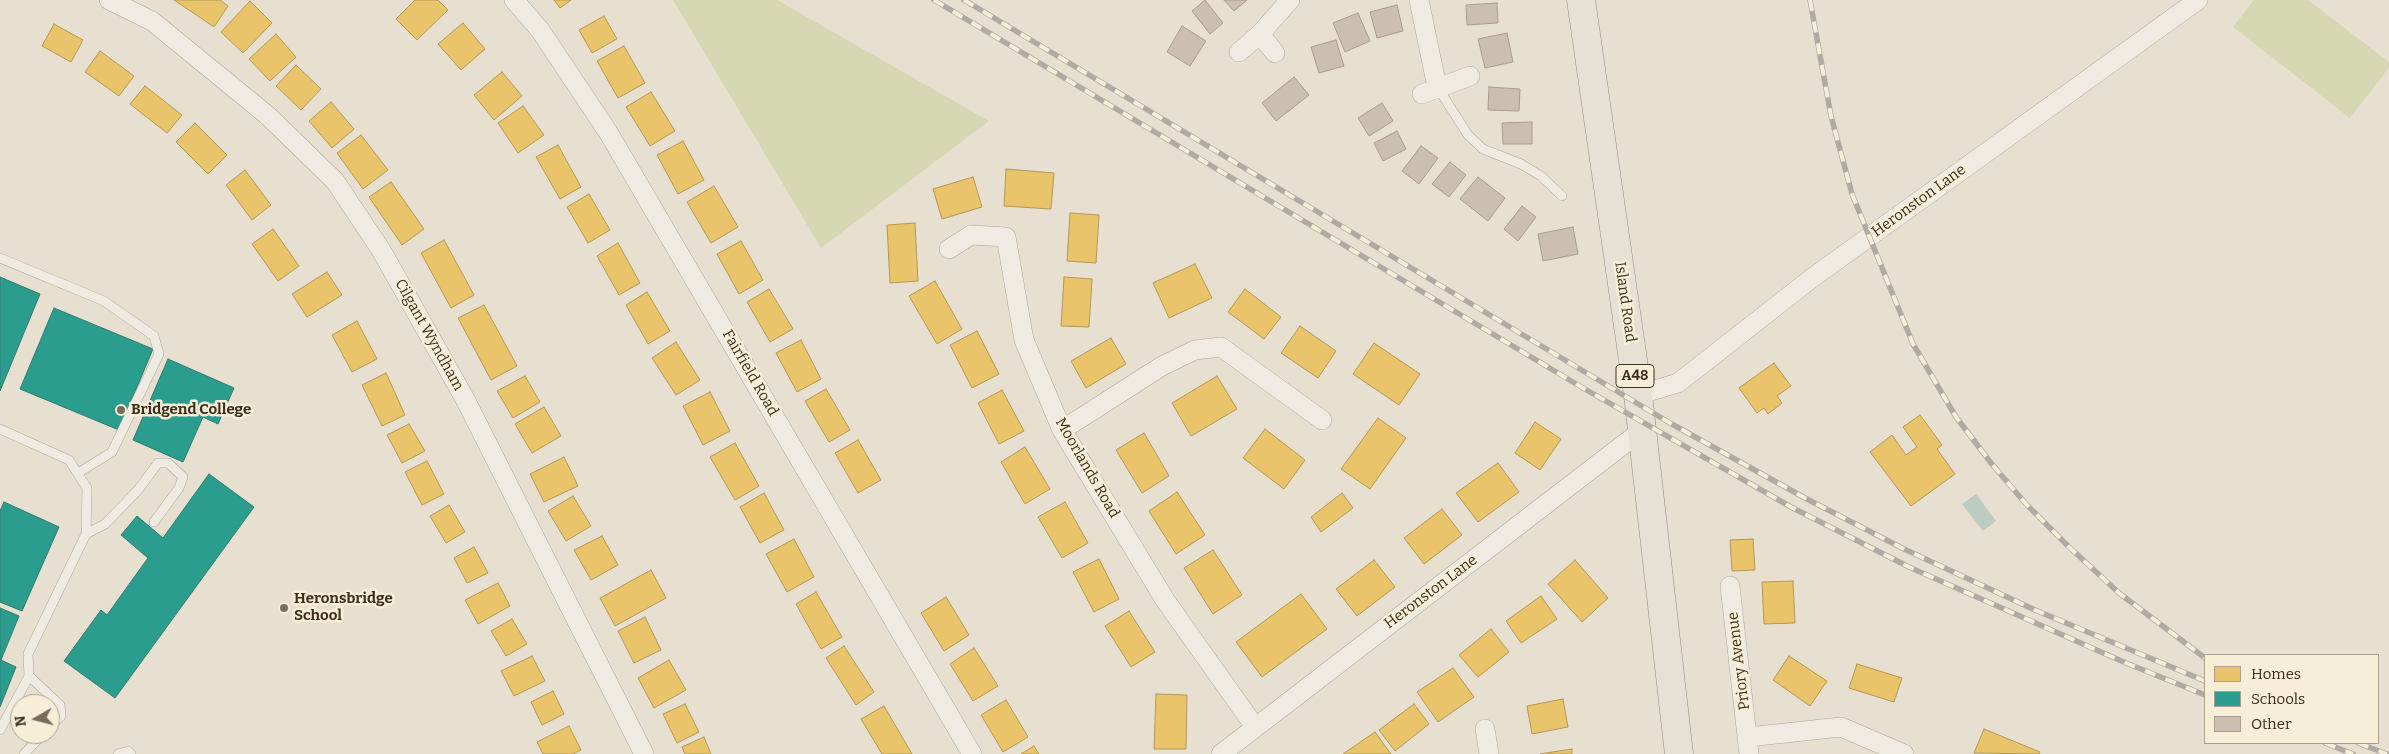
<!DOCTYPE html>
<html>
<head>
<meta charset="utf-8">
<style>
	body { margin:0 }
	#map { position:relative; width:2389px; height:754px; overflow:hidden; background:#e7e0d1; font-family:Bitter,serif }
	canvas { display:block }
	.legend { position:absolute; left:2204px; top:654px; width:175px; height:90px; box-sizing:border-box; background:#f7eed8; border:1px solid #ada18e; margin:0; padding:6px 9px; list-style:none; font-size:15px; color:#3d2e20 }
	.legend li { display:flex; align-items:center; gap:10px; height:25px }
	.legend b { width:25px; border:1px solid #ada18e }
	.north { position:absolute; left:10px; top:694px; width:50px; height:50px; box-sizing:border-box; background:#f7eed8; border:1px solid #ada18e; border-radius:50%; rotate:262deg; font-size:14px; font-weight:700; line-height:20px; text-align:center; color:#3d2e20 }
	.north::after { content:''; display:block; margin:auto; width:18px; height:22px; background:#786c5e; clip-path:polygon(50% 0,100% 100%,50% 72%,0 100%) }
</style>
</head>
<body>
<div id="map">
<canvas width="2389" height="754"></canvas>
<ul class="legend">
<li><b style="height:14px;background:#e9c46a"></b>Homes</li>
<li><b style="height:14px;background:#2a9d8f"></b>Schools</li>
<li><b style="height:14px;background:#cbbfb2"></b>Other</li>
</ul>
<div class="north">N</div>
</div>
<script>
const context = document.querySelector('canvas').getContext('2d');
context.lineJoin = 'round';
function fill(path, color) { context.fillStyle = color; context.fill(path, 'evenodd'); }
const shape = rows => new Path2D(rows.map(r => 'M' + r).join(''));
function strokePath(path, color, width, dash) { context.strokeStyle = color; context.lineWidth = width; context.lineCap = dash ? 'butt' : 'round'; context.setLineDash(dash || []); context.stroke(path); }
function label(font, color, halo, rows, align = 'center') {
  context.font = font + ' Bitter,serif'; context.lineWidth = 5; context.setLineDash([]); context.textBaseline = 'middle'; context.strokeStyle = halo; context.fillStyle = color; for (const [text, x, y, turn = 0] of rows) {
    context.save(); context.translate(x, y); context.rotate((+turn || 0) * Math.PI / 180); context.textAlign = isNaN(turn) ? turn : align; if (halo) context.strokeText(text, 0, 0); context.fillText(text, 0, 0); context.restore();
  }
}
const green = shape([
	[673,0,777,0,989,121,821,248],
	[2254,0,2308,0,2389,62,2389,68,2350,118,2233,27]
]);
const water = shape([
	[1976,494,1996,521,1983,531,1962,504]
]);
const homes = shape([
	[174,0,220,0,228,6,214,27,174,0],
	[415,0,438,0,448,10,417,40,396,19,415,0],
	[554,0,571,0,560,8,554,0],
	[250,1,272,23,243,53,221,32,250,1],
	[604,16,617,39,592,53,579,30,604,16],
	[463,23,485,49,461,70,438,44,463,23],
	[54,24,83,40,71,62,42,46,54,24],
	[276,34,296,57,270,81,249,59,276,34],
	[624,46,645,83,618,98,597,61,624,46],
	[100,51,134,76,119,96,85,72,100,51],
	[296,65,321,89,301,110,276,86,296,65],
	[502,72,522,96,494,120,474,95,502,72],
	[145,86,182,115,167,133,130,104,145,86],
	[651,92,675,131,650,146,626,107,651,92],
	[331,102,354,129,332,148,309,121,331,102],
	[523,106,544,135,518,153,498,123,523,106],
	[195,123,227,155,208,174,176,142,195,123],
	[361,135,388,170,363,189,337,153,361,135],
	[683,141,704,180,678,194,657,155,683,141],
	[558,145,581,187,560,199,536,157,558,145],
	[1006,169,1054,173,1051,209,1004,206,1006,169],
	[245,170,271,205,252,220,226,185,245,170],
	[973,177,982,207,942,219,933,189,973,177],
	[391,182,424,229,402,245,369,197,391,182],
	[714,186,738,227,711,243,687,202,714,186],
	[589,194,610,230,588,243,567,207,589,194],
	[1070,213,1099,215,1096,263,1067,261,1070,213],
	[915,223,918,281,890,283,887,225,915,223],
	[273,229,299,266,278,281,252,244,273,229],
	[444,240,474,295,451,308,421,253,444,240],
	[741,241,763,280,739,294,717,254,741,241],
	[618,243,640,283,619,295,597,256,618,243],
	[1195,264,1212,298,1169,318,1153,283,1195,264],
	[327,272,342,295,307,317,292,294,327,272],
	[1064,277,1092,279,1089,327,1061,326,1064,277],
	[935,281,962,329,937,344,909,296,935,281],
	[769,289,793,329,770,342,747,302,769,289],
	[1245,289,1281,317,1264,339,1228,312,1245,289],
	[647,292,670,331,648,344,626,305,647,292],
	[484,305,517,366,491,380,458,318,484,305],
	[357,321,377,359,352,372,332,335,357,321],
	[1300,326,1336,351,1318,378,1281,353,1300,326],
	[977,331,999,374,972,388,950,345,977,331],
	[1111,338,1126,364,1086,388,1071,361,1111,338],
	[801,340,821,379,797,392,776,353,801,340],
	[676,342,700,380,676,395,652,358,676,342],
	[1374,343,1420,374,1399,405,1353,374,1374,343],
	[1774,363,1791,386,1777,396,1782,403,1768,414,1764,408,1757,413,1739,388,1774,363],
	[386,373,405,415,382,426,362,385,386,373],
	[525,376,540,402,513,418,497,391,525,376],
	[1217,376,1237,409,1191,436,1172,403,1217,376],
	[826,389,850,430,829,442,805,401,826,389],
	[1002,390,1024,431,999,444,978,403,1002,390],
	[710,392,730,431,703,445,683,406,710,392],
	[544,407,561,436,532,453,515,424,544,407],
	[1920,415,1942,445,1937,449,1955,474,1911,506,1870,452,1892,435,1906,455,1917,447,1903,427,1920,415],
	[1378,418,1406,438,1370,489,1341,469,1378,418],
	[1535,422,1561,439,1540,470,1515,453,1535,422],
	[409,424,425,451,402,463,387,435,409,424],
	[1265,429,1305,460,1284,489,1243,458,1265,429],
	[1144,433,1169,476,1142,493,1116,450,1144,433],
	[858,440,881,480,858,493,835,453,858,440],
	[735,443,759,486,735,500,710,457,735,443],
	[1025,447,1050,489,1025,504,1001,462,1025,447],
	[564,457,578,486,544,502,530,474,564,457],
	[427,461,444,494,422,505,405,472,427,461],
	[1498,463,1519,492,1478,522,1456,493,1498,463],
	[1177,492,1205,535,1176,554,1149,511,1177,492],
	[764,493,784,530,760,543,740,507,764,493],
	[1342,493,1353,508,1321,532,1311,517,1342,493],
	[573,496,591,526,566,541,548,511,573,496],
	[1065,502,1088,543,1062,558,1038,517,1065,502],
	[449,505,465,532,446,543,430,516,449,505],
	[1442,509,1462,535,1424,564,1404,538,1442,509],
	[602,536,618,565,591,580,574,550,602,536],
	[794,539,814,577,787,592,766,554,794,539],
	[1753,539,1755,570,1732,571,1730,540,1753,539],
	[474,547,488,573,467,583,454,558,474,547],
	[1213,550,1242,595,1213,614,1184,568,1213,550],
	[1099,559,1119,599,1094,612,1073,572,1099,559],
	[1374,560,1395,587,1357,616,1336,589,1374,560],
	[1575,560,1608,598,1582,622,1548,584,1575,560],
	[651,570,666,598,615,626,600,598,651,570],
	[1793,581,1795,623,1764,624,1762,582,1793,581],
	[498,583,510,606,478,624,465,600,498,583],
	[816,592,842,637,821,649,796,604,816,592],
	[1301,594,1327,629,1262,677,1236,642,1301,594],
	[1541,596,1557,619,1521,643,1506,621,1541,596],
	[946,597,969,635,944,651,921,613,946,597],
	[1129,611,1155,652,1131,667,1105,626,1129,611],
	[645,617,661,650,634,663,618,631,645,617],
	[512,619,527,644,506,656,491,631,512,619],
	[1491,629,1509,652,1478,677,1459,655,1491,629],
	[844,646,874,692,856,705,826,658,844,646],
	[974,648,998,686,973,701,950,664,974,648],
	[532,656,545,681,514,696,501,671,532,656],
	[1789,656,1827,681,1810,706,1773,680,1789,656],
	[669,660,686,690,654,708,638,678,669,660],
	[1857,664,1902,678,1894,702,1849,688,1857,664],
	[1453,668,1474,697,1438,722,1417,692,1453,668],
	[553,691,564,714,542,725,531,702,553,691],
	[1156,694,1187,695,1186,749,1154,749,1156,694],
	[1563,699,1568,727,1532,734,1527,706,1563,699],
	[1006,700,1028,737,1003,752,981,715,1006,700],
	[685,704,699,732,677,743,663,714,685,704],
	[1414,704,1429,724,1395,751,1379,730,1414,704],
	[884,706,912,754,882,754,861,719,884,706],
	[569,726,581,750,573,754,543,754,537,742,569,726],
	[1984,729,2040,752,2039,754,1974,753,1984,729],
	[1375,732,1391,754,1343,754,1375,732],
	[704,737,711,754,685,754,682,747,704,737],
	[1034,746,1039,754,1021,754,1034,746],
	[1572,749,1572,754,1540,754,1572,749]
]);
const schools = shape([
	[0,277,40,294,0,391,0,277],
	[54,308,153,349,119,430,20,389,54,308],
	[168,359,234,388,218,424,203,417,183,462,133,440,168,359],
	[209,474,254,507,115,698,64,661,101,610,107,615,148,558,121,535,137,516,163,538,209,474],
	[4,502,59,527,22,611,0,602,0,511,4,502],
	[0,608,19,616,1,660,16,667,0,707,0,608]
]);
const building = shape([
	[1205,0,1223,23,1210,34,1192,11,1205,0],
	[1224,0,1247,0,1234,11,1224,0],
	[1497,3,1498,23,1467,25,1466,5,1497,3],
	[1397,5,1403,31,1377,38,1370,12,1397,5],
	[1358,13,1370,41,1345,52,1333,23,1358,13],
	[1182,26,1206,41,1190,66,1167,52,1182,26],
	[1507,33,1513,62,1485,68,1478,39,1507,33],
	[1336,40,1344,66,1319,73,1311,47,1336,40],
	[1294,77,1309,95,1276,121,1262,103,1294,77],
	[1489,87,1520,89,1519,111,1488,110,1489,87],
	[1382,103,1393,121,1369,136,1358,118,1382,103],
	[1532,122,1532,144,1503,144,1502,123,1532,122],
	[1397,131,1406,149,1383,161,1374,143,1397,131],
	[1421,146,1438,158,1419,184,1402,171,1421,146],
	[1450,162,1466,175,1449,197,1432,184,1450,162],
	[1478,177,1505,198,1488,221,1460,199,1478,177],
	[1522,206,1536,217,1518,241,1504,229,1522,206],
	[1573,227,1578,254,1543,261,1538,234,1573,227]
]);
const lane = shape([
	[1438,88,1468,135,1483,149,1521,164,1541,176,1562,196],
	[0,258,104,301,154,336,159,354,112,452,78,473],
	[0,429,69,460,87,488,86,534,28,654,29,676,60,705,61,716,50,727],
	[86,534,105,524,138,490,158,463,168,463,183,477,179,488,154,522],
	[0,730,29,676],
	[24,754,43,734],
	[118,754,128,751,131,754]
]);
const street = shape([
	[109,0,152,21,267,115,335,181,381,250,465,399,644,754],
	[514,0,540,30,608,132,972,754],
	[1419,0,1437,87],
	[1260,34,1275,53],
	[1239,52,1260,34,1290,0],
	[1422,94,1470,76],
	[949,249,971,235,1006,237,1024,340,1062,430,1165,600,1255,727],
	[1638,395,1678,383,1812,278,2198,0],
	[1062,430,1162,366,1195,350,1221,347,1322,420],
	[1730,586,1749,754],
	[1485,729,1489,754],
	[1748,737,1841,727,1904,754],
	[1221,754,1641,431]
]);
const primary = shape([
	[1581,0,1638,395,1679,754]
]);
const rail = shape([
	[934,0,1583,388,1791,507,1909,567,2126,663,2205,695],
	[964,0,1670,423,1805,498,1904,549,2035,610,2205,681],
	[1810,0,1831,116,1852,194,1913,344,1956,417,1991,463,2026,504,2068,546,2119,593,2205,658],
	[2325,743,2353,754],
	[2358,743,2387,754]
]);
const markers = [
	[121,410,5,"#786c5e"],
	[284,608,5,"#786c5e"]
];
const shields = [
	[1635,376,38]
];
const shieldNames = [
	["A48",1635,376]
];
const streetNames = [
	["Heronston Lane",1919,201,-36],
	["Island Road",1625,302,82],
	["Cilgant Wyndham",429,335,61],
	["Fairfield Road",750,373,60],
	["Moorlands Road",1087,468,60],
	["Heronston Lane",1431,592,-37],
	["Priory Avenue",1739,661,-97]
];
const poiNames = [
	["Bridgend College",131,410],
	["Heronsbridge",294,599],
	["School",294,616]
];
fill(green, '#d6d7b3');
fill(water, '#bcccc2');
fill(homes, '#e9c46a');
strokePath(homes, '#b59754', 1);
fill(schools, '#2a9d8f');
strokePath(schools, '#307c6e', 1);
fill(building, '#cbbfb2');
strokePath(building, '#a89c90', 1);
strokePath(lane, '#ada599', 10);
strokePath(street, '#ada599', 20);
strokePath(primary, '#928b80', 29);
strokePath(lane, '#efebe3', 9);
strokePath(street, '#efebe3', 19);
strokePath(primary, '#e6e1d4', 28);
strokePath(rail, '#afaaa2', 5.5);
strokePath(rail, '#f7eed8', 4, [11]);
for (const [x, y, r, color] of markers) { const dot = new Path2D(); dot.arc(x, y, r, 0, 2 * Math.PI); context.fillStyle = color; context.fill(dot); strokePath(dot, '#f7eed8', 2); }
for (const [x, y, w] of shields) { const box = new Path2D(); box.roundRect(x - w / 2, y - 11.5, w, 23, 4); context.fillStyle = '#f7eed8'; context.fill(box); strokePath(box, '#3d2e20', 1); }
label('bold 14px', '#3d2e20', null, shieldNames);
label('15px', '#3d2e20', '#f7eed8', streetNames);
label('bold 15px', '#3d2e20', '#f7eed8', poiNames, 'left');
</script>
</body>
</html>
